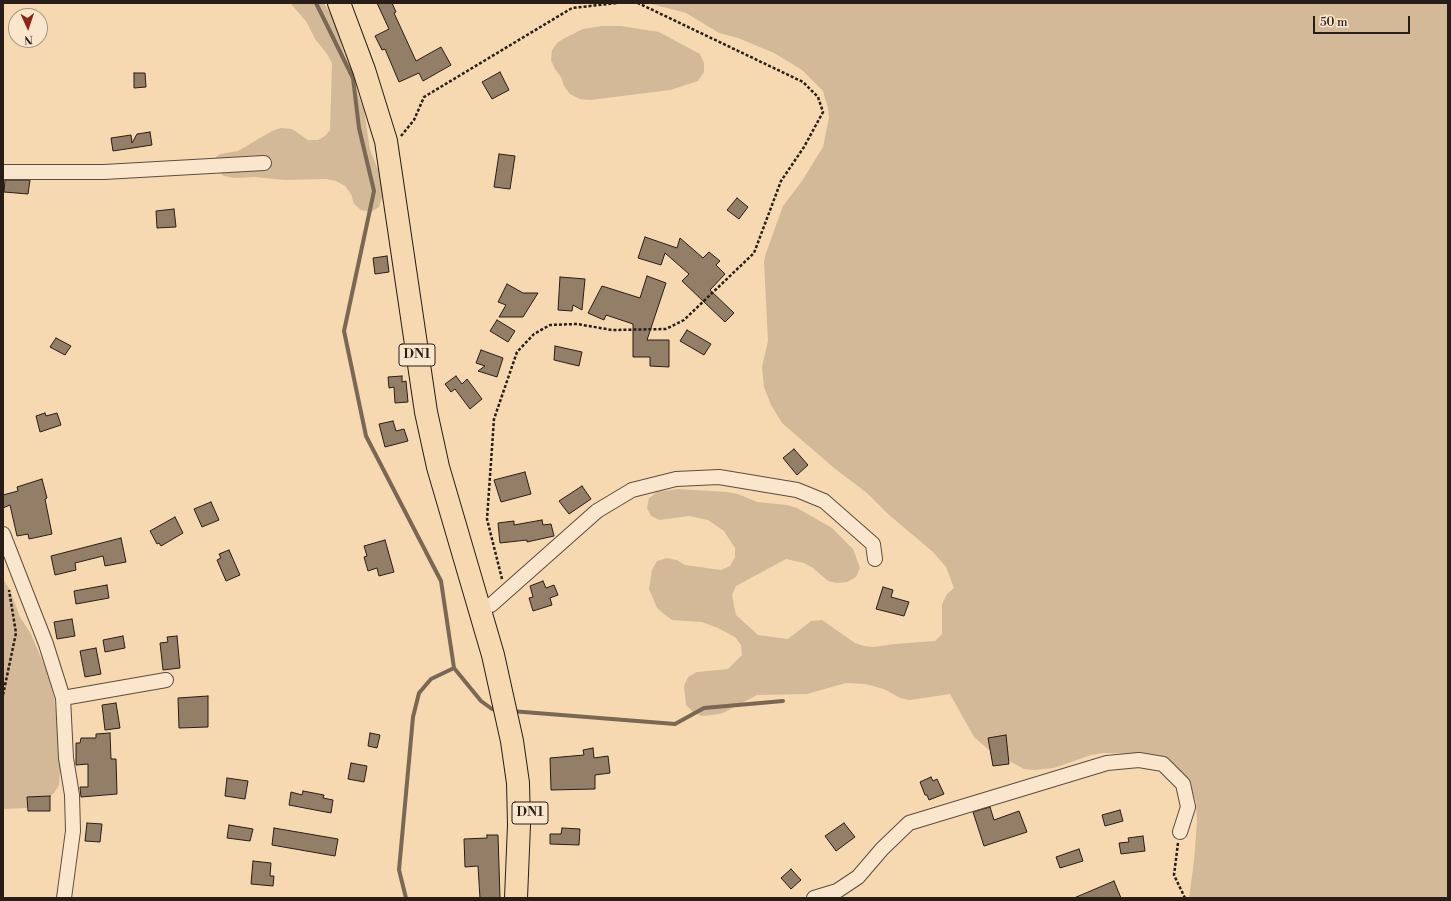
<!DOCTYPE html>
<html>
<head>
<meta charset="utf-8">
<style>
	body { margin:0 }
	#map { position:relative; width:1451px; height:901px; overflow:hidden; background:#f6d9b1; font-family:"Libre Bodoni",serif }
	canvas { display:block }
	.frame { position:absolute; inset:0; border:4px solid #281d17; pointer-events:none }
	.north { position:absolute; left:8px; top:8px; width:40px; height:40px; box-sizing:border-box; background:#f9e6cc; border:1px solid #a59684; border-radius:50%; rotate:177deg; font-size:11px; font-weight:700; line-height:16px; text-align:center; color:#281d17 }
	.north::after { content:''; display:block; margin:auto; width:14px; height:18px; background:#8f2418; clip-path:polygon(50% 0,100% 100%,50% 72%,0 100%) }
	.scale { position:absolute; left:1313px; top:16px; width:97px; height:18px; box-sizing:border-box; border:2px solid #281d17; border-top:0; padding-left:5px; font-size:12px; line-height:14px; white-space:nowrap; color:#281d17; -webkit-text-stroke:3px #f9e6cc; paint-order:stroke }
</style>
</head>
<body>
<div id="map">
<canvas width="1451" height="901"></canvas>
<div class="frame"></div>
<div class="north">N</div>
<div class="scale">50 m</div>
</div>
<script>
const context = document.querySelector('canvas').getContext('2d');
context.lineJoin = 'round';
function fill(path, color) { context.fillStyle = color; context.fill(path, 'evenodd'); }
const shape = rows => new Path2D(rows.map(r => 'M' + r).join(''));
function strokePath(path, color, width, dash) { context.strokeStyle = color; context.lineWidth = width; context.lineCap = dash ? 'butt' : 'round'; context.setLineDash(dash || []); context.stroke(path); }
function label(font, color, halo, rows, align = 'center') {
  context.font = font + ' "Libre Bodoni",serif'; context.lineWidth = 4; context.setLineDash([]); context.textBaseline = 'middle'; context.strokeStyle = halo; context.fillStyle = color; for (const [text, x, y, turn = 0] of rows) {
    context.save(); context.translate(x, y); context.rotate((+turn || 0) * Math.PI / 180); context.textAlign = isNaN(turn) ? turn : align; if (halo) context.strokeText(text, 0, 0); context.fillText(text, 0, 0); context.restore();
  }
}
const green = shape([
	[290,3,324,3,339,29,342,48,364,111,370,150,381,177,382,197,379,207,371,212,361,210,354,204,351,194,345,186,336,181,326,179,285,180,255,177,234,178,224,176,216,170,214,164,216,157,220,154,238,151,272,131,281,128,292,129,308,140,318,140,325,136,330,130,332,63,327,54,315,39,306,21],
	[648,3,1448,3,1448,898,1189,898,1194,861,1197,822,1196,802,1189,784,1142,754,1103,753,1091,755,1054,768,1034,770,1024,769,989,750,974,737,950,694,910,700,900,698,884,689,865,684,846,683,807,694,757,695,723,713,712,715,702,716,693,712,686,705,684,686,688,677,697,672,728,669,742,655,741,645,735,637,718,628,702,622,672,620,664,614,657,608,649,589,652,570,657,561,667,558,677,560,685,565,721,570,730,566,735,557,735,548,724,531,708,520,689,516,660,520,651,516,647,508,649,498,657,492,677,489,727,492,738,494,757,502,787,505,797,508,832,528,853,549,860,568,856,577,847,582,837,583,828,581,813,568,804,563,786,559,736,586,732,595,736,615,758,635,788,639,811,621,822,620,855,643,864,646,874,647,894,644,935,641,942,634,942,604,947,594,954,588,946,567,933,552,888,514,867,493,834,468,782,423,771,405,764,387,762,367,768,341,764,262,766,253,783,206,802,181,823,147,829,118,828,108,823,91,802,70,774,53,738,38,719,33,686,13],
	[602,26,621,26,659,32,700,54,704,63,704,72,698,81,670,90,590,100,580,99,570,94,564,86,561,77,555,69,551,60,552,50,558,42,565,38,583,29],
	[3,579,10,590,20,617,31,634,46,670,54,698,61,756,59,785,54,793,46,800,27,808,3,809]
]);
const stream = shape([
	[316,3,353,78,359,128,374,191,344,331,366,436,441,581,454,668,481,701,492,709,499,710],
	[511,711,675,724,704,708,783,701],
	[406,898,399,870,413,717,419,693,431,679,454,668]
]);
const building = shape([
	[377,3,392,3,396,12,394,13,416,61,441,47,451,65,423,81,419,73,399,82,385,49,382,50,375,36,389,29,377,3],
	[500,72,509,90,492,99,482,82,500,72],
	[134,73,145,73,146,87,134,88,134,73],
	[150,132,152,145,113,151,111,138,131,135,132,143,137,134,150,132],
	[499,154,515,156,510,189,494,187,499,154],
	[5,180,30,180,28,194,4,192,5,180],
	[737,198,748,207,739,219,727,210,737,198],
	[174,209,176,227,157,228,156,211,174,209],
	[645,237,677,248,680,238,703,258,709,252,720,261,716,265,725,274,710,290,734,313,725,322,682,281,689,274,665,253,661,265,638,258,645,237],
	[387,256,389,272,375,274,373,258,387,256],
	[647,276,666,283,647,340,669,340,669,367,650,366,650,357,633,357,633,324,606,315,604,320,588,313,602,286,640,298,647,276],
	[560,277,585,279,582,310,573,305,572,311,558,310,560,277],
	[507,284,523,293,538,293,523,317,499,317,506,305,498,302,507,284],
	[497,320,515,331,508,342,490,331,497,320],
	[687,330,711,344,704,355,680,341,687,330],
	[56,338,71,346,65,355,50,347,56,338],
	[555,346,582,352,579,366,554,360,555,346],
	[481,350,503,358,497,377,478,371,485,366,476,363,481,350],
	[402,376,402,382,406,381,408,402,395,403,394,387,389,388,388,377,402,376],
	[456,376,462,384,467,379,482,399,470,409,455,389,451,392,445,384,456,376],
	[45,413,46,416,57,413,61,425,40,432,36,416,45,413],
	[393,421,396,431,404,429,408,441,385,447,379,424,393,421],
	[794,449,808,465,797,475,783,458,794,449],
	[525,472,531,494,501,502,494,480,525,472],
	[42,479,47,498,45,499,52,534,29,539,28,534,17,536,10,505,3,508,3,495,18,491,17,487,42,479],
	[582,486,591,499,569,514,559,501,582,486],
	[211,502,219,520,202,527,194,509,211,502],
	[175,517,183,533,161,546,159,543,157,544,150,531,175,517],
	[542,520,543,525,551,524,554,536,527,542,527,540,500,543,498,523,514,521,514,525,542,520],
	[121,538,126,562,105,566,103,556,75,563,76,570,55,575,51,556,121,538],
	[385,540,394,572,379,576,377,568,368,571,364,557,367,556,364,546,385,540],
	[229,550,240,575,226,581,217,560,221,558,219,554,229,550],
	[543,581,546,588,554,585,558,595,550,598,552,605,533,611,529,598,533,597,530,586,543,581],
	[107,585,109,598,76,604,74,591,107,585],
	[883,587,893,590,891,597,909,602,904,616,876,609,883,587],
	[72,619,75,636,57,639,54,622,72,619],
	[123,636,125,648,105,652,103,640,123,636],
	[177,636,180,668,163,670,160,643,168,642,167,637,177,636],
	[96,648,101,674,85,677,80,651,96,648],
	[208,696,208,727,179,728,178,698,208,696],
	[116,703,120,728,105,730,102,705,116,703],
	[110,733,111,759,116,759,117,794,81,797,80,787,88,787,88,764,76,765,76,743,80,743,81,738,96,738,96,734,110,733],
	[370,733,380,735,377,748,368,746,370,733],
	[1006,735,1009,764,993,766,988,738,1006,735],
	[593,748,594,758,608,756,610,773,595,775,595,789,551,790,550,758,584,755,583,750,593,748],
	[351,763,367,766,364,782,348,779,351,763],
	[931,777,933,781,937,779,944,794,929,800,927,795,925,795,920,782,931,777],
	[227,778,248,781,245,799,225,796,227,778],
	[303,791,324,795,323,798,333,800,331,813,289,805,291,792,302,795,303,791],
	[50,796,50,811,28,811,27,797,50,796],
	[990,807,994,820,1019,811,1027,832,984,846,973,812,990,807],
	[1120,810,1123,821,1105,826,1102,815,1120,810],
	[87,823,102,824,100,842,85,841,87,823],
	[844,823,855,837,836,851,825,836,844,823],
	[229,825,253,829,250,841,227,838,229,825],
	[274,828,338,839,335,856,272,845,274,828],
	[562,828,580,829,579,845,550,844,550,834,561,834,562,828],
	[487,835,498,835,500,898,480,898,478,866,465,867,464,839,487,838,487,835],
	[1143,836,1145,851,1121,854,1119,843,1129,842,1128,838,1143,836],
	[1079,849,1083,861,1060,868,1056,857,1079,849],
	[253,861,271,863,270,876,274,876,273,886,251,884,253,861],
	[791,869,801,880,791,889,781,878,791,869],
	[1114,881,1121,898,1074,898,1114,881]
]);
const path = shape([
	[401,136,414,120,424,97,572,8,617,3],
	[502,579,487,519,494,419,517,352,534,334,550,325,577,324,612,330,666,329,684,320,754,253,781,181,804,147,823,112,818,97,803,82,638,3],
	[3,695,16,633,9,590],
	[1178,843,1174,875,1185,898]
]);
const minor = shape([
	[3,172,104,172,264,163],
	[3,534,46,644,63,698,66,758,72,795,73,831,64,898],
	[491,605,597,511,632,490,676,479,719,477,797,490,824,501,873,544,875,559],
	[63,698,166,680],
	[814,898,837,891,858,877,882,849,909,823,1107,763,1139,760,1163,764,1183,784,1188,807,1180,832]
]);
const primary = shape([
	[339,3,364,70,386,141,426,412,438,467,493,655,512,741,518,783,519,825,516,898]
]);
const shields = [
	[417,355,36],
	[530,813,36]
];
const shieldNames = [
	["DN1",417,355],
	["DN1",530,813]
];
fill(green, '#d3b997');
strokePath(stream, '#7a6754', 4);
fill(building, '#937f67');
strokePath(building, '#281d17', 1);
strokePath(minor, '#5c4c3e', 16);
strokePath(primary, '#281d17', 24);
strokePath(path, '#281d17', 2.5, [3, 2]);
strokePath(minor, '#f9e6cc', 14);
strokePath(primary, '#f6d9b1', 22);
for (const [x, y, w] of shields) { const box = new Path2D(); box.roundRect(x - w / 2, y - 11, w, 22, 3); context.fillStyle = '#f9e6cc'; context.fill(box); strokePath(box, '#281d17', 1); }
label('bold 13px', '#281d17', null, shieldNames);
</script>
</body>
</html>
